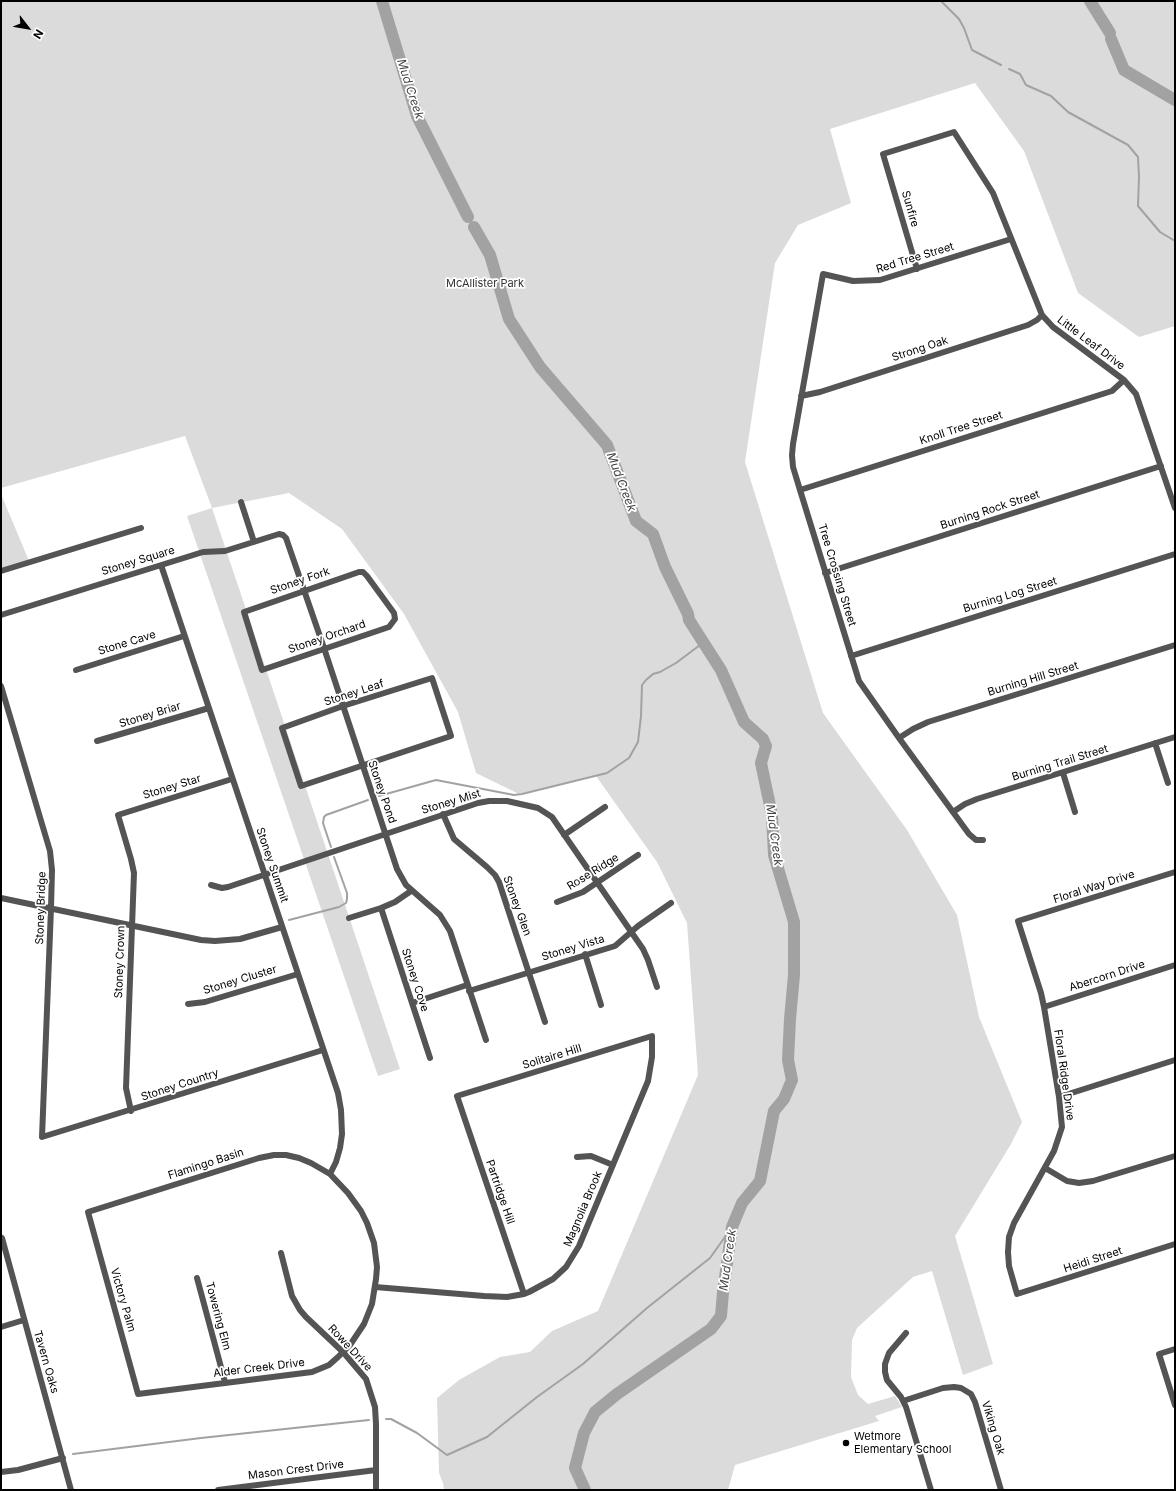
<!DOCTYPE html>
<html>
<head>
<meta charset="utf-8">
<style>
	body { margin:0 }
	#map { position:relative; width:1176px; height:1491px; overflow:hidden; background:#fff; font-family:Inter,sans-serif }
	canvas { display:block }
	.frame { position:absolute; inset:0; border:2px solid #000; pointer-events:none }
	.north { position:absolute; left:8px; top:8px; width:40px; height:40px; -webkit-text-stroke:3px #fff; paint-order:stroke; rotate:121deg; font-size:11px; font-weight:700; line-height:16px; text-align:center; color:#000 }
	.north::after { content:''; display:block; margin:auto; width:14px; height:18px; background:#000; clip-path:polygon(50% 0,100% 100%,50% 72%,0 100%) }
</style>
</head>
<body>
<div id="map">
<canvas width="1176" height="1491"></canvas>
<div class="frame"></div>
<div class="north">N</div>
</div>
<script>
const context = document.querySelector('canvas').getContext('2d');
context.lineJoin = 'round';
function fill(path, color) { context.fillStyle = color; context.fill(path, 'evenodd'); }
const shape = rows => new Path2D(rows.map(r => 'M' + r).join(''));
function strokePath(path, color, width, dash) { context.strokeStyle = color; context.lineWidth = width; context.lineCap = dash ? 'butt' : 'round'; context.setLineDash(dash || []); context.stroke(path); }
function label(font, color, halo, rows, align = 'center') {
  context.font = font + ' Inter,sans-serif'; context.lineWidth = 3.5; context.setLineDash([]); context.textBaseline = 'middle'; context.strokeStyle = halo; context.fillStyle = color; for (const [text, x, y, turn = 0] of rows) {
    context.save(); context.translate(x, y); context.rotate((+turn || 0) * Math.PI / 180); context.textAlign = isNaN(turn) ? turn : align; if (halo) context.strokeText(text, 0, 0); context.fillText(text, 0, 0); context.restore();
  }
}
const green = shape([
	[1,1,1175,1,1175,326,1139,337,1078,293,1024,151,975,83,830,129,851,203,798,225,775,263,745,462,823,713,907,830,957,915,979,1017,1022,1122,1011,1144,955,1236,993,1364,963,1375,932,1271,913,1277,857,1328,852,1340,851,1377,858,1395,868,1404,895,1396,902,1407,875,1416,879,1421,735,1465,728,1490,444,1490,443,1483,439,1473,437,1398,459,1380,500,1357,530,1352,552,1331,598,1311,698,1075,687,923,657,862,596,776,519,794,476,773,458,712,404,614,342,529,289,493,212,508,400,1069,378,1076,187,516,212,508,185,436,1,488],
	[1,494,29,561,1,569]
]);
const stream = shape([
	[941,1,959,19,964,28,972,50,1001,65],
	[1009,69,1020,74,1026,85,1051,96,1068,112,1128,145,1138,157,1139,177,1138,206,1160,232,1175,241],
	[379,796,436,780,514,795,522,794,607,773,629,758,638,742,641,716,642,685,646,680,653,674,660,672,676,663,704,642],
	[331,847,323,823,324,817,326,815,368,800],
	[289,920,339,907,346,903,347,899,347,893,334,857],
	[386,1419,391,1419,417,1433,447,1455,487,1437,537,1397,583,1364,647,1308,710,1258,732,1227],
	[73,1454,201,1438,369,1420]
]);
const river = shape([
	[382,1,417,116,468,217],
	[1090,1,1110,33],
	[1111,39,1124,70,1175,100],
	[474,227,490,255,509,319,540,367,607,445,636,521,653,534,665,567,688,614,689,620,721,670,744,722,763,739,766,746,761,763,772,815,774,855,794,922,794,975,790,1019,788,1060,792,1080,784,1099,774,1111,760,1181,742,1203,732,1227,723,1292,721,1316,711,1329,617,1394,595,1412,584,1433,575,1468,585,1490]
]);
const minor = shape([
	[917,269,883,154,954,132,993,193,1042,315,1053,327,1124,380,1136,394,1175,508],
	[801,396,820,392,1028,325,1037,320,1042,315],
	[800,490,1112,391,1124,380],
	[241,502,254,542],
	[161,565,338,1093,341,1110,342,1134,340,1148,336,1162,330,1174],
	[1,571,141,528],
	[359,572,363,572,367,576,394,613,395,619,389,627,262,670,244,612,359,572],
	[825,573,1161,466],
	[1,615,203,552,225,551,279,534,283,535,286,538,324,648,397,869,406,885,440,915,450,931,486,1040],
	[851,656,1175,554],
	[76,670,184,636],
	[432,678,451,736,301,786,282,728,343,706,432,678],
	[1,686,50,851,52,870,51,908,42,1137,323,1050],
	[899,738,913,729,928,722,1175,645],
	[97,741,209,708],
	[1155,743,1168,783],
	[1063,773,1075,812],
	[953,812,965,804,977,799,1175,737],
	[443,814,454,839,487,867,495,875,499,882,545,1022],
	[564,835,605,807],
	[983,840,976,840,969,834,899,738,859,681,800,490,793,467,792,455,793,444,823,274,853,281,880,280,1011,239],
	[1175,872,1018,921,1041,993,1044,1007,1059,1097,1062,1127,1054,1151,1014,1223,1009,1237,1008,1252,1009,1266,1017,1294,1175,1244],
	[211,885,222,888,228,887,478,803,489,801,507,801,538,808,552,817,643,949,648,960,657,987],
	[1,898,201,940,215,941,240,939,282,927],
	[557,902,583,892,638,855],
	[381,908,430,1058],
	[349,918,381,908,395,902,411,891],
	[585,954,601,1005],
	[469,991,615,946,638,926,671,903],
	[412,1003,467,985],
	[188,1004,205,1002,298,974],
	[1044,1007,1175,965],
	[1059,1097,1175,1060],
	[131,1111,126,1088,134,873,131,859,118,815,232,779],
	[274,1155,286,1155,299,1158,311,1163,330,1174,348,1193,361,1211,367,1223,374,1243,377,1267,376,1279,372,1304,364,1324,350,1345,338,1357,329,1365,312,1372,138,1394,88,1212,259,1158,274,1155],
	[577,1157,591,1156,613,1165],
	[1045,1168,1067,1181,1079,1183,1093,1181,1175,1156],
	[1,1239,2,1238,71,1490],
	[281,1253,292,1296,300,1310,306,1317,343,1352,366,1379,375,1407,376,1424,376,1490],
	[197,1278,225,1382],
	[375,1287,484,1296,507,1297,524,1294,529,1292,553,1279,566,1267,579,1246,648,1081,652,1057,652,1036,457,1096,524,1294],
	[1,1327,24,1320],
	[906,1333,889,1353,885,1364,885,1372,887,1380,901,1397,906,1407,931,1490],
	[1175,1349,1159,1354,1175,1405],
	[903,1401,943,1388,954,1387,961,1388,971,1394,975,1402,1001,1490],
	[1,1472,18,1470,63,1458],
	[218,1490,376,1470]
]);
const markers = [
	[846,1443,4,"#000"]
];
const streetNames = [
	["Sunfire",910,209,74],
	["Red Tree Street",915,258,-17],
	["Little Leaf Drive",1091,343,37],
	["Strong Oak",920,349,-18],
	["Knoll Tree Street",961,428,-18],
	["Burning Rock Street",990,510,-18],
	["Stoney Square",138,561,-17],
	["Tree Crossing Street",837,575,73],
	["Stoney Fork",300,581,-19],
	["Burning Log Street",1010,595,-17],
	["Stoney Orchard",327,637,-19],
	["Stone Cave",127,643,-17],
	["Burning Hill Street",1033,679,-17],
	["Stoney Leaf",354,693,-18],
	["Stoney Briar",150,715,-17],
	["Burning Trail Street",1060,763,-17],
	["Stoney Star",172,787,-17],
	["Stoney Pond",382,792,71],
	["Stoney Mist",451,802,-17],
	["Stoney Summit",272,865,71],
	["Rose Ridge",593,872,-32],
	["Floral Way Drive",1094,887,-18],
	["Stoney Glen",517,906,70],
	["Stoney Bridge",41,908,-88],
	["Stoney Vista",573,948,-17],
	["Stoney Crown",120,962,-88],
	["Abercorn Drive",1107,976,-18],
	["Stoney Cluster",240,980,-17],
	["Stoney Cove",415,980,72],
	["Solitaire Hill",552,1057,-17],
	["Floral Ridge Drive",1064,1075,82],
	["Stoney Country",180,1085,-18],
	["Flamingo Basin",206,1164,-18],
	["Partridge Hill",500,1192,71],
	["Magnolia Brook",583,1209,-67],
	["Heidi Street",1093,1260,-18],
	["Victory Palm",123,1300,74],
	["Towering Elm",218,1316,75],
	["Rowe Drive",350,1348,47],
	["Tavern Oaks",46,1362,74],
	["Alder Creek Drive",259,1368,-7],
	["Viking Oak",993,1428,73],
	["Mason Crest Drive",296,1470,-7]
];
const parkNames = [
	["McAllister Park",485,284]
];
const poiNames = [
	["Wetmore",854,1437],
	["Elementary School",854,1450]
];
const waterNames = [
	["Mud Creek",410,89,72],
	["Mud Creek",621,482,69],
	["Mud Creek",774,835,82],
	["Mud Creek",728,1260,-82]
];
fill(green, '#dbdbdb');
strokePath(stream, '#a2a2a2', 2);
strokePath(river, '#a2a2a2', 12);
strokePath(minor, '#545454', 6);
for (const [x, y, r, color] of markers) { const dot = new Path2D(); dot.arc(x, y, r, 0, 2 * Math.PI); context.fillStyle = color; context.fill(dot); strokePath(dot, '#fff', 1.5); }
label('11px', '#000', '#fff', streetNames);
label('11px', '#323232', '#fff', parkNames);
label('11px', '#000', '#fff', poiNames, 'left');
label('italic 12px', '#434343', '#fff', waterNames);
</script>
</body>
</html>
